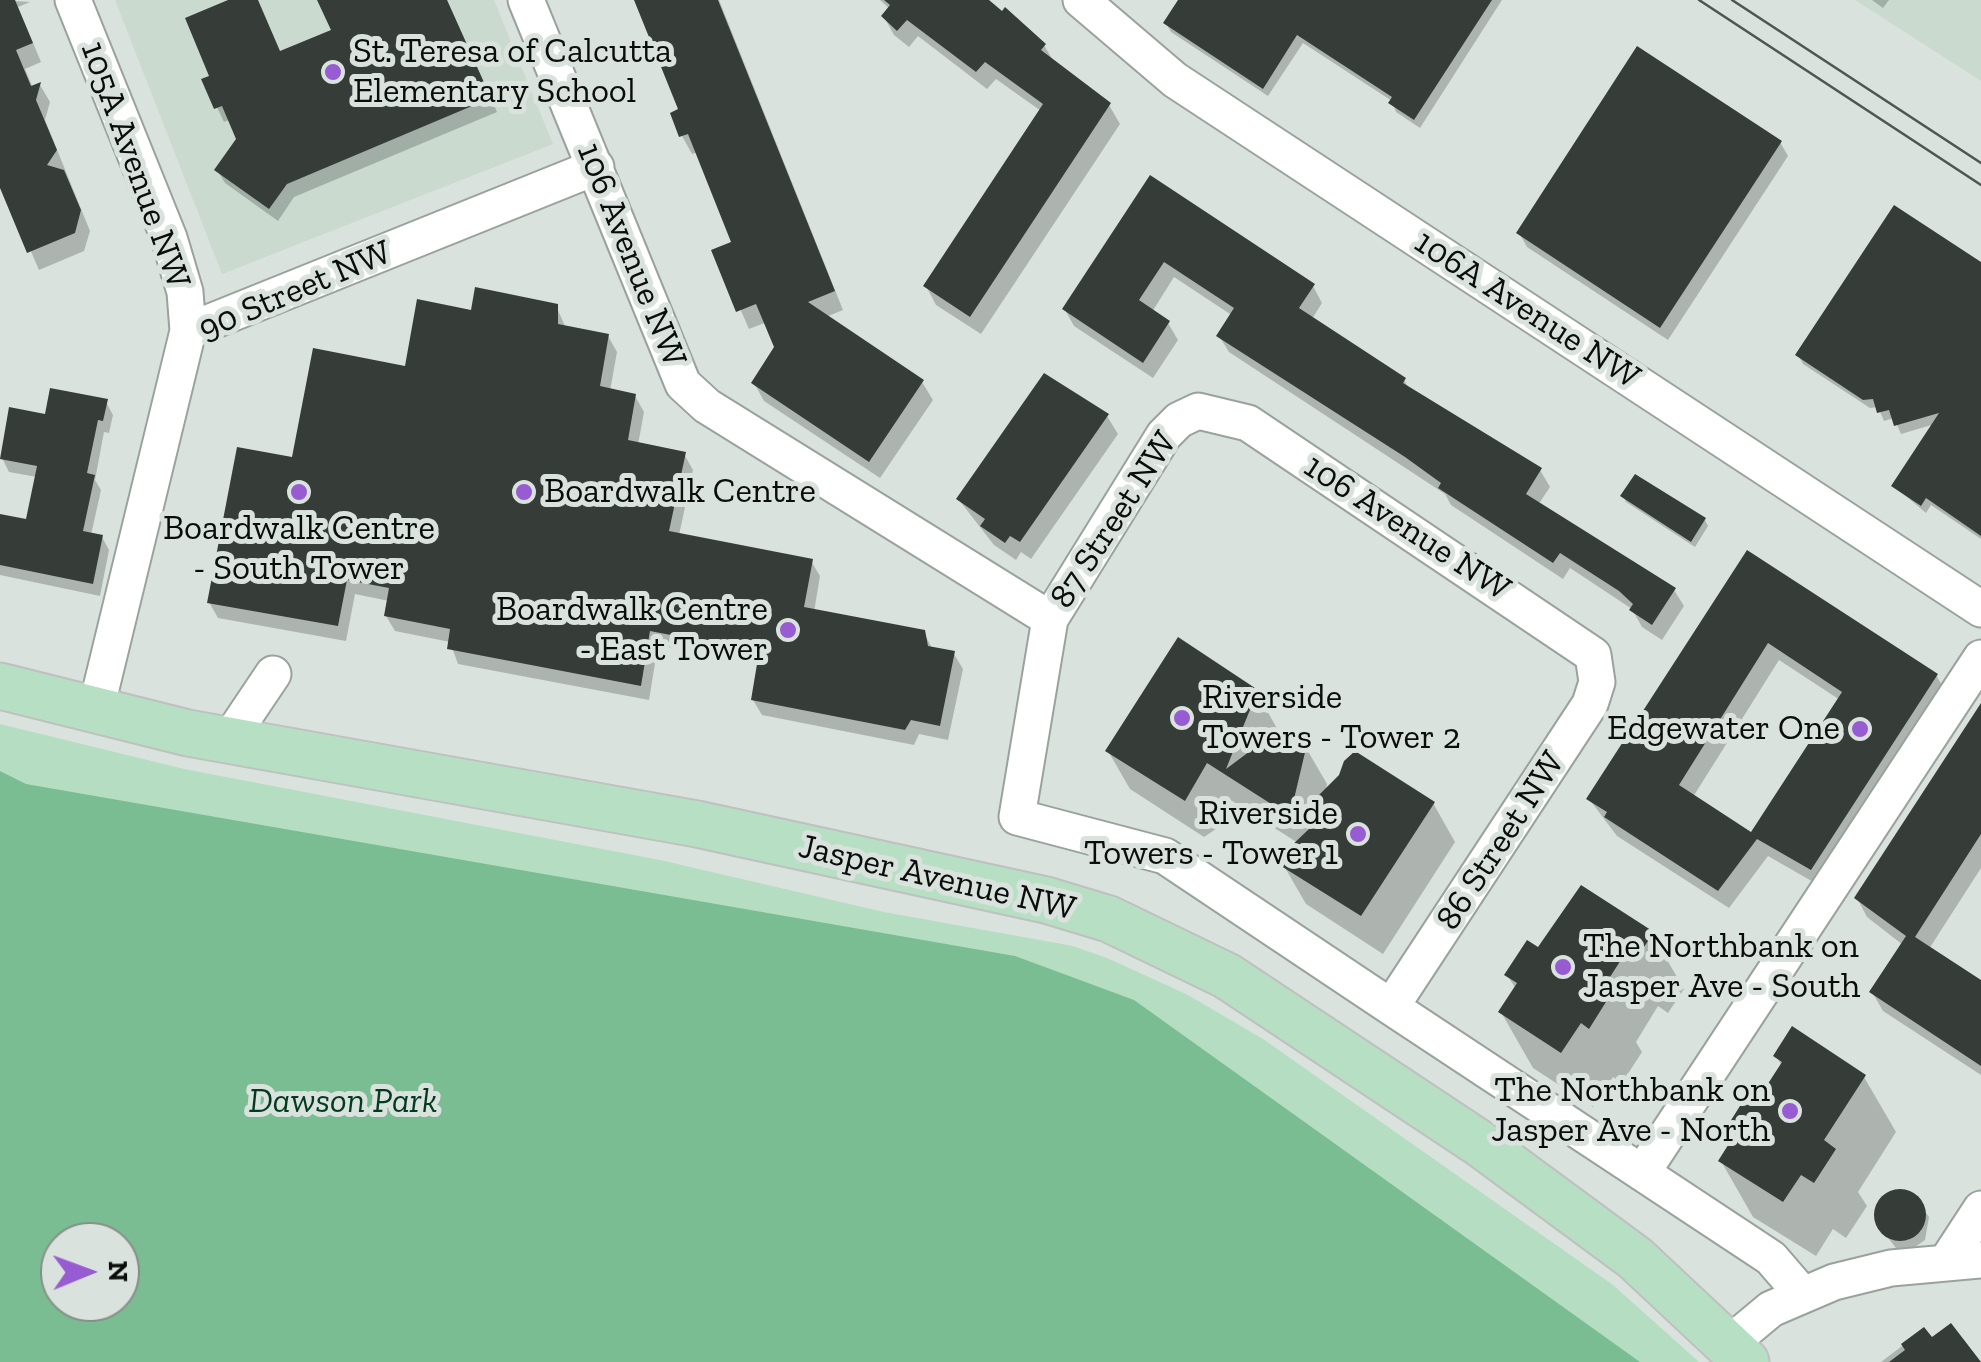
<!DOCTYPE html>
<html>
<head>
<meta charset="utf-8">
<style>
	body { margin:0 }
	#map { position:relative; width:1981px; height:1362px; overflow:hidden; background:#d9e2dc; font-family:"Zilla Slab",serif }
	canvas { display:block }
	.north { position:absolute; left:40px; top:1222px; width:100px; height:100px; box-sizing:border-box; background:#d9e2dc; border:2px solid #868d88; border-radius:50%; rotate:89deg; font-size:28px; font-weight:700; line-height:40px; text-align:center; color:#0a0d0b }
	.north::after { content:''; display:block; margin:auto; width:35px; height:45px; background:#975bd2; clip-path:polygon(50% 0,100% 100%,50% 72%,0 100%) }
</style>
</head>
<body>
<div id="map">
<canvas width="1981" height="1362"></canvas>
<div class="north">N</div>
</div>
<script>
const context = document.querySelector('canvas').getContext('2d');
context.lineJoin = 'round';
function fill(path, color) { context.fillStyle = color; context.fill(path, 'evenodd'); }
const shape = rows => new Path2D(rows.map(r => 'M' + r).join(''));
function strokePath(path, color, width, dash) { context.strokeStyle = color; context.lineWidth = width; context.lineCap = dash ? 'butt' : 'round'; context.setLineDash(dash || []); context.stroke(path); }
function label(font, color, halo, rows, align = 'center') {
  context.font = font + ' "Zilla Slab",serif'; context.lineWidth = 10; context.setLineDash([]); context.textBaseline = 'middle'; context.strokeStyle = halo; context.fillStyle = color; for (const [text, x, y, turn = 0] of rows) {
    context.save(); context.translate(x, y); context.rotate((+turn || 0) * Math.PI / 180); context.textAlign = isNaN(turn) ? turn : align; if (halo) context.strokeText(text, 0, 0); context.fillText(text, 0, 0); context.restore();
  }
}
const built = shape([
	[115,0,494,0,553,144,222,274],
	[1855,0,1981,0,1981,81]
]);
const green = shape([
	[0,724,184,769,660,860,884,912,1073,946,1107,958,1188,995,1263,1039,1613,1285,1699,1362,1590,1362,0,806]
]);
const forest = shape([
	[0,771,26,784,1015,956,1134,1000,1640,1362,0,1362],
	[60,1242,120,1242,120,1302,60,1302]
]);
const shadow = shape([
	[0,0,30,2,18,7,41,62,25,69,33,88,40,85,50,102,45,120,90,231,84,251,39,270,0,180],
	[234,0,245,0,280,54,334,31,320,0,447,0,497,112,294,197,278,221,225,183,217,170,239,139,231,119,224,122,204,80,212,77],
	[637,0,719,0,843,310,826,317,922,382,933,400,880,478,764,401,754,383,777,348,767,322,749,329,715,251,735,243,698,152,692,154,682,136,681,111],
	[880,0,974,0,1044,45,1055,64,1109,105,1120,124,981,334,936,305,926,286,1041,111,996,79,987,89,918,36,909,47,894,35,884,17,890,9],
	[1181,0,1502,0,1420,128,1396,112,1392,101,1303,43,1268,96,1171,32,1166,23],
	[1872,0,1889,0,1883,8],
	[1780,142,1788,156,1668,340,1527,247,1519,233],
	[1150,179,1313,286,1322,303,1312,319,1404,380,1410,390,1540,470,1550,487,1538,505,1674,590,1684,606,1662,640,1642,627,1632,609,1570,568,1563,579,1451,505,1445,494,1229,352,1219,336,1233,316,1174,277,1152,312,1168,323,1178,340,1153,378,1074,326,1065,310],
	[1981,265,1981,539,1931,505,1926,513,1894,486,1935,424,1901,434,1894,418,1884,421,1878,407,1870,408,1803,364,1798,355],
	[556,306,566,328,608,336,617,352,610,391,635,396,644,412,638,445,684,454,693,470,679,535,811,561,820,576,814,612,924,633,933,650,954,654,963,669,948,740,919,734,914,745,762,715,753,700,759,665,658,645,649,700,458,664,450,642,395,631,386,616,389,601,355,594,346,641,218,618,209,602,294,460,473,313],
	[106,402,113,415,109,433,104,432,95,480,101,490,91,535,102,537,109,550,100,596,0,575,0,516,28,522,37,477,9,472,2,458,47,417],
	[1107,416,1118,434,1031,559,1021,552,1016,560,994,545,959,500],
	[1636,477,1705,520,1708,526,1695,547,1626,502,1623,496],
	[1748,553,1936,675,1947,694,1822,887,1768,856,1729,908,1617,836,1589,799],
	[1779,660,1840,700,1752,835,1693,797],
	[1256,691,1279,732,1305,746,1327,784,1325,793,1433,803,1455,842,1383,954,1306,904,1284,866,1298,843,1229,799,1216,829,1204,837,1130,789,1108,751],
	[1981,708,1981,868,1929,949,1981,983,1981,1075,1883,1011,1872,992,1903,945,1867,917,1857,898],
	[1652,934,1684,989,1668,1013,1658,1006,1636,1042,1642,1052,1622,1083,1613,1077,1593,1107,1533,1068,1501,1012,1516,989,1507,975,1539,951],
	[1776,1056,1864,1077,1896,1132,1858,1192,1867,1206,1846,1238,1833,1229,1816,1256,1753,1217,1721,1161,1737,1136,1731,1125,1761,1100,1782,1066],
	[1891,1193,1914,1196,1929,1217,1925,1240,1912,1249,1896,1248,1879,1226,1877,1211],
	[1923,1330,1931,1341,1978,1362,1881,1362]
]);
const building = shape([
	[0,0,15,0,33,43,16,50,31,86,41,82,36,100,57,150,47,165,64,170,81,210,75,233,27,253,0,188],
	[228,0,258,0,280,51,331,30,317,0,447,0,491,98,287,184,269,209,214,170,236,139,222,106,214,109,201,79,209,76,185,18],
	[634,0,718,0,835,291,808,302,924,380,869,462,751,383,774,347,756,304,736,312,711,250,731,242,688,134,679,137,670,113,678,109],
	[884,0,989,0,1002,11,1005,7,1046,44,1041,50,1111,103,970,317,923,286,1043,104,985,62,976,72,907,20,897,31,881,16,890,5],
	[1178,0,1492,0,1414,120,1388,103,1392,97,1297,35,1263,89,1163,23],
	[1637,46,1782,141,1660,328,1516,233],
	[1150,175,1315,284,1299,308,1406,378,1403,383,1542,468,1526,494,1676,588,1652,625,1629,610,1633,604,1619,591,1560,553,1553,563,1438,488,1441,483,1405,457,1216,336,1234,308,1164,262,1139,300,1170,321,1143,363,1062,309],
	[1894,205,1981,262,1981,536,1926,498,1921,506,1891,486,1939,413,1894,426,1889,410,1877,413,1873,399,1863,400,1795,355],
	[475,287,558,304,558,324,609,334,600,386,636,394,628,440,686,452,669,531,813,559,804,607,925,630,928,646,955,651,940,726,911,720,905,730,751,700,759,652,650,631,641,686,447,649,450,629,384,616,389,588,347,580,338,626,207,603,237,447,292,457,313,348,405,366,417,299,471,310],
	[1044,373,1109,414,1020,542,1010,536,1005,543,980,526,985,519,956,499],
	[50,388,108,399,103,421,98,420,87,473,95,475,83,531,103,535,93,584,0,565,0,514,26,519,37,466,0,459,9,407,45,414],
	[1635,474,1706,518,1691,542,1620,496],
	[1747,550,1938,674,1811,870,1757,839,1718,891,1604,817,1607,812,1586,799],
	[1768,643,1842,692,1751,832,1679,785],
	[1178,637,1258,690,1226,769,1281,728,1307,744,1290,816,1207,763,1185,801,1105,751],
	[1981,703,1981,834,1915,937,1981,980,1981,1066,1869,992,1906,936,1854,898],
	[1355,751,1435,802,1361,916,1281,866,1288,849,1310,828,1295,819,1339,775,1344,761],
	[1581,885,1654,932,1636,959,1626,952,1603,988,1611,994,1589,1029,1581,1023,1561,1053,1498,1012,1517,983,1504,975,1527,940,1538,947],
	[1792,1026,1866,1075,1824,1140,1836,1149,1814,1183,1801,1175,1783,1202,1718,1161,1737,1131,1728,1125,1750,1090,1760,1096,1782,1062,1773,1056],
	'1874 1215a26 26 0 1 1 52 0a26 26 0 1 1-52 0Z',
	[1951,1323,1981,1362,1889,1362,1905,1350,1901,1344,1924,1327,1932,1337]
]);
const minor = shape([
	[73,0,169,238,185,292,188,331,95,713],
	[526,0,683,384,707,406,1050,619],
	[1081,0,1175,80,1981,609],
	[188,331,596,167],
	[228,741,273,674],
	[1391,1007,1590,704,1597,682,1593,655,1248,423,1198,411,1179,420,1164,435,1050,619,1017,817,1165,856,1391,1007,1771,1258,1802,1294],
	[1642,1173,1981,658],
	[1947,1261,1981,1209],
	[1729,1344,1771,1309,1834,1282,1891,1268,1981,1260]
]);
const major = shape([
	[0,686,188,733,697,824,1046,900,1109,919,1227,976,1479,1143,1635,1258,1746,1362]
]);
const tram = shape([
	[1699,0,1981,185],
	[1732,0,1981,163]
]);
const markers = [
	[333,72,10,"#975bd2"],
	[299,492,10,"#975bd2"],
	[524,492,10,"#975bd2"],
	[788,630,10,"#975bd2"],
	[1182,718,10,"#975bd2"],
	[1860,729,10,"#975bd2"],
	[1358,834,10,"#975bd2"],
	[1563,967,10,"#975bd2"],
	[1790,1111,10,"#975bd2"]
];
const poiNames = [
	["St. Teresa of Calcutta",353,52],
	["Elementary School",353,92],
	["Boardwalk Centre",544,492],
	["Boardwalk Centre",299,529,"center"],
	["- South Tower",299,569,"center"],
	["Boardwalk Centre",768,610,"right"],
	["- East Tower",768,650,"right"],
	["Riverside",1202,698],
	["Towers - Tower 2",1202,738],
	["Edgewater One",1840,729,"right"],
	["Riverside",1338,814,"right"],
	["Towers - Tower 1",1338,854,"right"],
	["The Northbank on",1583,947],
	["Jasper Ave - South",1583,987],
	["The Northbank on",1770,1091,"right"],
	["Jasper Ave - North",1770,1131,"right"]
];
const streetNames = [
	["105A Avenue NW",135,165,70],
	["106 Avenue NW",631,255,68],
	["90 Street NW",295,291,-23],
	["106A Avenue NW",1527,310,33],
	["87 Street NW",1114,520,-57],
	["106 Avenue NW",1407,528,33],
	["86 Street NW",1501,841,-57],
	["Jasper Avenue NW",937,878,13]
];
const parkNames = [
	["Dawson Park",343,1102]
];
fill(built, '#cadacf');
fill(green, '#b5ddc2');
fill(forest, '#7abd92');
fill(shadow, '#0003');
fill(building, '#363d39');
strokePath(minor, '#99a29c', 39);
strokePath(major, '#bfc0c0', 49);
strokePath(minor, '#fff', 35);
strokePath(major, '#b6dfc4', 45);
strokePath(tram, '#505551', 2.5);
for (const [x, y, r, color] of markers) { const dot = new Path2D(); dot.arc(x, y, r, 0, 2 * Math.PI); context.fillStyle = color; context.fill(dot); strokePath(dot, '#d9e2dc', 4); }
label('35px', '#0a0d0b', '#d9e2dc', poiNames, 'left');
label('35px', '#0a0d0b', '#d9e2dc', streetNames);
label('italic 35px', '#033b1f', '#d9e2dc', parkNames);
</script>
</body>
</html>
